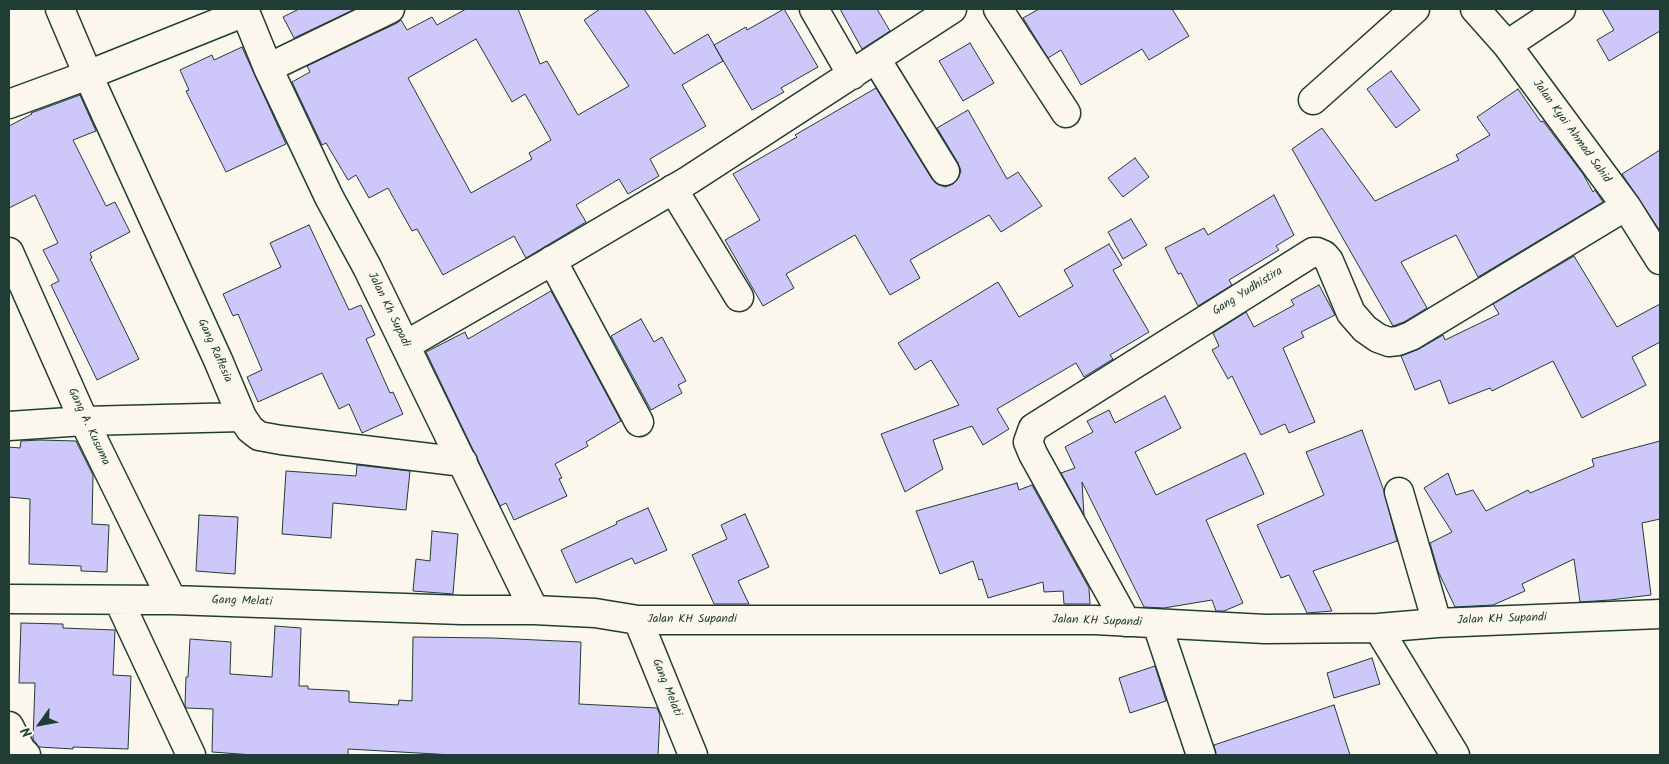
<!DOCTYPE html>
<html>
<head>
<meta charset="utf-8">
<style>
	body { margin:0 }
	#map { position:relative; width:1669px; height:764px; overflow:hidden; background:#fbf7ec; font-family:Kalam,sans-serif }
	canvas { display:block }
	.frame { position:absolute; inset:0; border:10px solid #1f3d34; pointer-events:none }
	.north { position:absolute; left:15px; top:699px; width:50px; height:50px; -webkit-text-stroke:4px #fbf7ec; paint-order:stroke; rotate:238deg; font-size:14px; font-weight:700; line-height:20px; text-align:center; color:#1f3d34 }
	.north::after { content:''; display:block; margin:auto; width:18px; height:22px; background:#1f3d34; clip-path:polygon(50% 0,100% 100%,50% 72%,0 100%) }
</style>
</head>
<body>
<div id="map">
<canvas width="1669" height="764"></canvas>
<div class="frame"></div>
<div class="north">N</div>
</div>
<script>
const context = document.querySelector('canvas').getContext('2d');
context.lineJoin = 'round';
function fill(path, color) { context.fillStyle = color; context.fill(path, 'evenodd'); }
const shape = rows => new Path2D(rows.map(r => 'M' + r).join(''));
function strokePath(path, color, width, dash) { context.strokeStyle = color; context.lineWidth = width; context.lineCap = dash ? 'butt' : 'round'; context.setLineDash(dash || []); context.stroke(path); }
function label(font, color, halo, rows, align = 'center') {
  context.font = font + ' Kalam,sans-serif'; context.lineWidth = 4; context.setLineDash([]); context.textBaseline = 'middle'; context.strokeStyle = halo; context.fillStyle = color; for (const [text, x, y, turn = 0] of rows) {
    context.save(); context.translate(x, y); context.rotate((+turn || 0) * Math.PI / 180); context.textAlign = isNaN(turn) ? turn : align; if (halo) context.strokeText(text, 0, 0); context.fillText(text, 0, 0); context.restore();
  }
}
const building = shape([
	[299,9,355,9,294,38,283,17,299,9],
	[466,9,518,9,540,64,547,61,578,115,629,86,584,20,600,9,644,9,674,54,708,34,723,61,682,85,706,126,650,159,659,176,628,194,619,179,576,205,586,222,526,258,514,236,443,275,417,229,412,231,388,188,369,198,356,175,348,180,326,143,322,145,292,82,310,72,307,66,397,23,401,20,407,30,432,17,437,25,466,9],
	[476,39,512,102,525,94,551,140,529,153,532,159,471,193,408,78,476,39],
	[784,9,818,67,781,88,784,92,752,110,714,45,746,27,747,30,784,9],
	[840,9,877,9,890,31,862,49,840,9],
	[1039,9,1172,9,1189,36,1149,60,1142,49,1081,85,1061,50,1048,58,1023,18,1039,9],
	[1602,9,1660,9,1660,31,1609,61,1597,40,1614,30,1602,9],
	[970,43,994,83,963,101,939,61,970,43],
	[242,47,286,144,226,172,186,91,189,90,180,70,212,55,214,60,242,47],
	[1391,71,1420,110,1396,128,1367,89,1391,71],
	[876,88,932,179,937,184,945,187,953,184,958,179,961,171,958,163,937,128,968,110,1007,179,1018,172,1042,206,1001,232,989,215,910,260,920,278,890,295,855,235,786,274,794,288,763,306,725,240,760,220,733,174,797,137,795,135,876,88],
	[1518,89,1541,122,1543,121,1583,174,1593,192,1595,190,1603,202,1478,277,1456,235,1401,262,1427,308,1404,322,1393,326,1292,149,1322,128,1375,201,1459,160,1456,155,1490,135,1477,117,1518,89],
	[80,95,96,131,73,140,106,206,115,202,130,232,90,253,92,258,90,259,139,359,97,380,51,285,59,281,43,250,58,243,35,195,9,208,9,126,32,114,31,113,80,95],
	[1660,150,1660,231,1622,174,1660,150],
	[1135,158,1149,177,1123,197,1108,178,1135,158],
	[1274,195,1294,235,1276,246,1279,250,1229,280,1232,285,1198,306,1181,273,1178,274,1165,248,1204,228,1208,235,1274,195],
	[1131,219,1147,245,1123,259,1108,232,1131,219],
	[309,225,349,310,361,305,375,335,366,339,390,393,393,392,403,414,362,433,349,404,339,409,322,373,258,402,247,377,262,370,238,314,233,316,223,294,281,267,270,243,309,225],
	[1109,244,1122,265,1113,270,1149,332,1110,355,1113,359,1084,377,1076,363,997,409,1009,429,983,445,972,426,933,440,943,469,905,492,881,434,959,405,931,360,915,370,898,343,998,282,1019,317,1073,286,1064,270,1109,244],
	[1574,256,1617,327,1660,304,1660,342,1632,357,1646,385,1582,418,1553,361,1492,391,1490,388,1449,404,1440,380,1415,390,1401,356,1419,349,1443,335,1445,340,1499,314,1493,304,1574,256],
	[1319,285,1335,315,1301,332,1304,337,1283,348,1315,422,1289,433,1285,424,1261,435,1232,376,1228,379,1212,350,1219,346,1213,333,1246,312,1254,327,1294,305,1291,300,1319,285],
	[551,291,621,421,586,442,588,446,555,464,562,478,559,479,567,496,514,520,506,503,500,506,426,352,465,332,468,339,551,291],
	[641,319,654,342,662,337,686,381,678,385,682,393,651,410,611,336,641,319],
	[1165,396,1181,428,1135,452,1156,495,1245,453,1264,494,1206,520,1243,603,1224,611,1216,611,1212,600,1164,608,1144,607,1082,482,1084,515,1061,473,1075,468,1065,447,1093,432,1087,421,1109,410,1115,423,1165,396],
	[1362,430,1384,491,1397,541,1313,571,1332,611,1307,613,1289,575,1281,578,1257,525,1324,495,1306,452,1362,430],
	[40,440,76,441,93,475,92,524,109,525,107,572,81,571,81,566,29,564,30,499,9,497,9,447,20,448,21,441,40,440],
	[1660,441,1660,519,1642,523,1651,595,1610,600,1580,602,1574,559,1522,584,1525,591,1493,605,1455,607,1438,571,1430,543,1452,532,1424,488,1448,473,1456,495,1473,490,1486,511,1528,490,1530,493,1594,466,1592,459,1660,441],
	[357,465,410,471,406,510,333,503,331,538,282,534,286,471,356,476,357,465],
	[1017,483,1019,490,1032,485,1089,588,1090,604,1064,604,1063,591,1044,592,1043,582,988,598,982,579,979,580,973,561,940,574,916,511,1017,483],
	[648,508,667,550,635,564,632,558,576,583,561,550,617,524,616,522,648,508],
	[745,514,769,567,738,581,749,604,714,604,692,555,727,539,721,525,745,514],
	[199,515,238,517,235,574,196,571,199,515],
	[432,531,458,534,453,594,413,591,416,559,430,561,432,531],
	[21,623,63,624,63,628,115,630,113,675,131,676,128,749,73,747,73,749,39,747,33,739,35,683,19,683,21,623],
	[275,626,301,628,299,686,308,686,308,689,349,691,349,702,398,705,399,700,412,701,413,637,493,638,581,642,579,704,657,708,660,715,658,755,453,755,348,749,348,755,253,755,212,752,213,709,186,708,185,705,186,677,188,677,190,639,231,642,230,674,272,677,275,626],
	[1372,658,1380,684,1334,698,1327,673,1372,658],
	[1155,666,1166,701,1130,713,1119,678,1155,666],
	[1334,705,1350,755,1216,755,1214,745,1334,705]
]);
const minor = shape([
	[60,9,88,75,218,360,242,417,250,429,259,436,281,440,463,462],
	[244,9,268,68,329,197,367,267,534,610],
	[814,9,852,75],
	[998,9,1066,113],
	[1475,9,1507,45,1626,206,1660,260],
	[1507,45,1561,9],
	[876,59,945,171],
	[268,68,390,9],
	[1313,100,1415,9],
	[9,104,88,75,245,12],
	[673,189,739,297],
	[9,252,84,421,172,600],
	[552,260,639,422],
	[406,345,543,266,689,180,952,9],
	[9,426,84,421,242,417],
	[1399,492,1437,623],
	[9,599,172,600,462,610,534,610,595,613,638,620,1095,620,1265,629,1378,628,1437,623,1660,614],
	[119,601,191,755],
	[638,620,693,755],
	[1126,622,1033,454,1028,442,1033,428,1313,252,1317,252,1324,255,1329,261,1351,313,1365,329,1378,338,1389,342,1398,341,1411,336,1626,206],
	[1157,624,1201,755],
	[1378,628,1455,755],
	[9,726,21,750,26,755]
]);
const streetNames = [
	["Jalan Kyai Ahmad Sahid",1571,132,54],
	["Gang Yudhistira",1248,292,-32],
	["Jalan Kh Supadi",388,310,64],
	["Gang Raflesia",214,351,66],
	["Gang A. Kusuma",88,427,65],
	["Gang Melati",242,602,2],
	["Jalan KH Supandi",692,620],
	["Jalan KH Supandi",1502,620,-2],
	["Jalan KH Supandi",1097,622,2],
	["Gang Melati",666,688,68]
];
fill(building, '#cec7f9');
strokePath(building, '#1f3d34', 1);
strokePath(minor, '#1f3d34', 31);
strokePath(minor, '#fbf7ec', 28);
label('12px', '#1f3d34', '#fbf7ec', streetNames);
</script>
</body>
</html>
